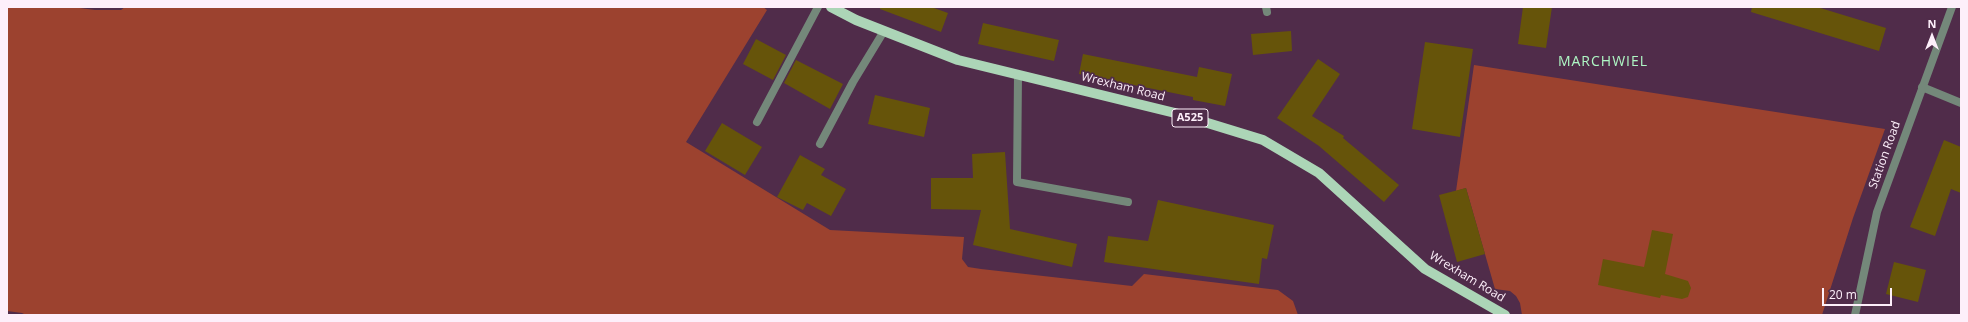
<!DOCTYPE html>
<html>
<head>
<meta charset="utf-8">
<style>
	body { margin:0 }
	#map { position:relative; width:1968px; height:322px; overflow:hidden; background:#502c4a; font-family:"Open Sans",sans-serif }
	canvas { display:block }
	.frame { position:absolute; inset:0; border:8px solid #fdeffa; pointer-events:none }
	.north { position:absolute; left:1912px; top:16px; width:40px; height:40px; -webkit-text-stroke:3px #502c4a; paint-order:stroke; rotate:0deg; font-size:11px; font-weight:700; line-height:16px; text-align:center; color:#fdeffa }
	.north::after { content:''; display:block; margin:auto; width:14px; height:18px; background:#fdeffa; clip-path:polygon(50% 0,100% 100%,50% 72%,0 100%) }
	.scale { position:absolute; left:1822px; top:288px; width:70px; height:18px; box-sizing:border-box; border:2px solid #fdeffa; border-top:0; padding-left:5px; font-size:12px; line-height:14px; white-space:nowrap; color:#fdeffa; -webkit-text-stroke:3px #502c4a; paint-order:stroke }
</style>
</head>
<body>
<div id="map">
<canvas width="1968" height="322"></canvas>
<div class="frame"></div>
<div class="north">N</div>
<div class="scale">20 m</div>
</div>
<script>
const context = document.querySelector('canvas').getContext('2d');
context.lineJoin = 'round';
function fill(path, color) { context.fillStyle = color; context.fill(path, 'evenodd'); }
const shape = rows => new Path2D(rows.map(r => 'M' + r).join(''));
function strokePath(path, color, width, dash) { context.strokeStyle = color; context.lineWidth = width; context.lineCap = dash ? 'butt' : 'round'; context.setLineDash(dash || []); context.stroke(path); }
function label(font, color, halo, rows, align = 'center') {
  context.font = font + ' "Open Sans",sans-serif'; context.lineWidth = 3.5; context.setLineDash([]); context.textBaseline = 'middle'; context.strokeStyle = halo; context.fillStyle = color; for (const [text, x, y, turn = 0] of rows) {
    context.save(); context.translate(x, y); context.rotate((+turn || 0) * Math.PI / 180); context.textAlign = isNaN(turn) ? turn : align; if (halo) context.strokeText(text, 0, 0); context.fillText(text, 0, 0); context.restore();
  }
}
const green = shape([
	[7,7,72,7,95,10,121,10,125,7,763,7,767,10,686,142,830,230,964,237,962,259,968,267,981,269,1132,286,1144,274,1278,290,1293,301,1298,315,26,315,22,313,7,311],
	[1474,65,1885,129,1853,218,1822,315,1522,315,1520,303,1516,296,1510,291,1495,289,1466,188,1456,191]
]);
const building = shape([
	[880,7,931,7,948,13,941,32,880,9],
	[1523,7,1552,7,1546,48,1518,44],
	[1752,7,1817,7,1886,28,1879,51,1751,12],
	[983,23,1059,40,1054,61,978,44],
	[1291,31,1292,51,1253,55,1251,34],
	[756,39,786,55,773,80,743,64],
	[1425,42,1473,49,1460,137,1412,129],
	[1083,54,1197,77,1199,67,1232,74,1225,106,1193,100,1193,97,1079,74],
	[1318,59,1340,74,1312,116,1344,136,1343,138,1399,185,1384,202,1319,146,1277,118],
	[796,60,843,84,830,109,784,83],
	[875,95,930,108,924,137,868,124],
	[722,123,762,147,745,175,705,151],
	[1944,140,1961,147,1961,193,1951,189,1935,236,1910,227],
	[1005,152,1010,229,1077,244,1072,267,973,245,981,210,931,209,931,178,973,178,972,154],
	[800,155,825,169,821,175,846,189,831,216,807,203,803,210,777,197],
	[1466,188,1485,254,1457,262,1439,195],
	[1158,200,1274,225,1267,259,1262,258,1259,284,1104,262,1108,236,1148,241],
	[1652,230,1673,234,1665,274,1688,281,1691,288,1688,297,1682,299,1661,295,1660,298,1598,285,1603,259,1644,267],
	[1894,262,1926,270,1918,302,1886,294]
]);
const lane = shape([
	[1266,7,1267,12],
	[1018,75,1017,182,1128,202],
	[757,122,818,7],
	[820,144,853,82,884,31]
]);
const street = shape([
	[1922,87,1961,103],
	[1855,315,1877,212,1952,7]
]);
const primary = shape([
	[831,7,856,20,958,60,1175,113,1263,140,1319,173,1425,269,1505,315]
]);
const shields = [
	[1190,118,36]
];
const shieldNames = [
	["A525",1190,118]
];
const streetNames = [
	["Wrexham Road",1123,87,14],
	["Station Road",1885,155,-70],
	["Wrexham Road",1467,277,31]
];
const quarterNames = [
	["MARCHWIEL",1603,62]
];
fill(green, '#9c422f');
fill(building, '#66540a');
strokePath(lane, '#74887a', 8);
strokePath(street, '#74887a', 8);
strokePath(primary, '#acd5b7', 10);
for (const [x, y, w] of shields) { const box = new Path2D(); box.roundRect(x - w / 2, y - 9, w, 18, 3); context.fillStyle = '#502c4a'; context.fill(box); strokePath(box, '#fdeffa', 1); }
label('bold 11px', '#fdeffa', null, shieldNames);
label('12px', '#fdeffa', '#502c4a', streetNames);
context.letterSpacing = '1px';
label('14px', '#aef7c4', '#502c4a', quarterNames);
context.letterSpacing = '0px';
</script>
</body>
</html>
